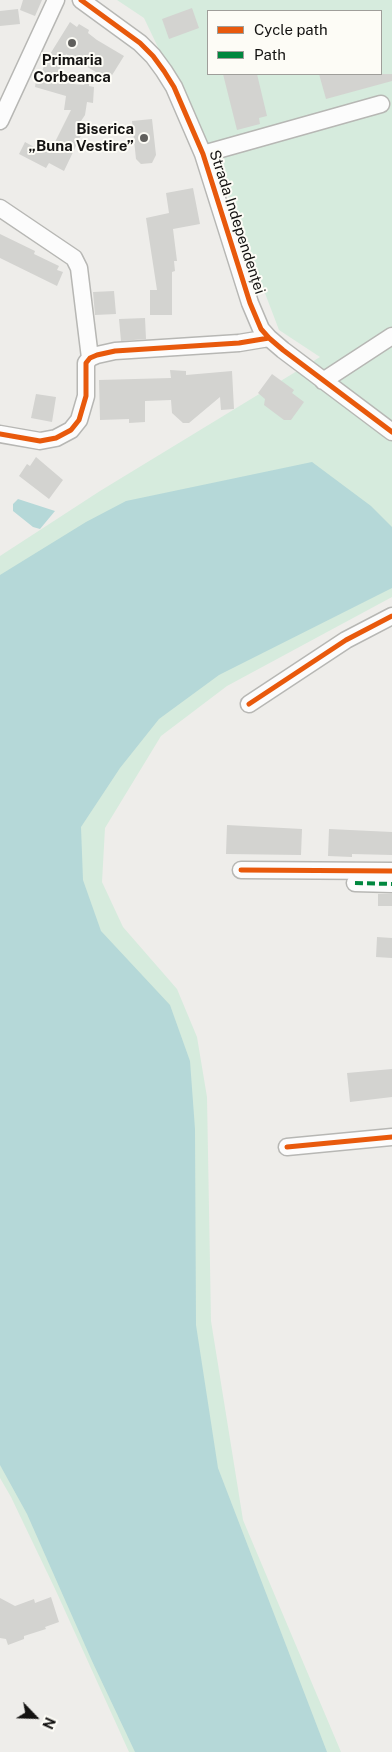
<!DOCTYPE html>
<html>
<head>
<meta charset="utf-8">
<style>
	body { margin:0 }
	#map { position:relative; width:392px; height:1752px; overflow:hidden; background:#eeedea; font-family:"Public Sans",sans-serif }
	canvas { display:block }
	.legend { position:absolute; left:207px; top:10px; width:175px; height:65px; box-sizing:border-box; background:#fdfcf6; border:1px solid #9f9e9a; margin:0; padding:6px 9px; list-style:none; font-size:15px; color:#131211 }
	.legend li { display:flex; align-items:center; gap:10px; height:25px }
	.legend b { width:25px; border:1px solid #9f9e9a }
	.north { position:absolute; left:10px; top:1692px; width:50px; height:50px; -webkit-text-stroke:4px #fdfcf6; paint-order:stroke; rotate:114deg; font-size:14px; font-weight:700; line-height:20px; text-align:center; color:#131211 }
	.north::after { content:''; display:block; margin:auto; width:18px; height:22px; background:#131211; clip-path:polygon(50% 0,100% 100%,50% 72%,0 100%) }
</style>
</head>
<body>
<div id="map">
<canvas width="392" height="1752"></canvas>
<ul class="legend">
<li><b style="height:6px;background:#e8590c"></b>Cycle path</li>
<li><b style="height:6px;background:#00873e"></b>Path</li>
</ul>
<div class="north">N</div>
</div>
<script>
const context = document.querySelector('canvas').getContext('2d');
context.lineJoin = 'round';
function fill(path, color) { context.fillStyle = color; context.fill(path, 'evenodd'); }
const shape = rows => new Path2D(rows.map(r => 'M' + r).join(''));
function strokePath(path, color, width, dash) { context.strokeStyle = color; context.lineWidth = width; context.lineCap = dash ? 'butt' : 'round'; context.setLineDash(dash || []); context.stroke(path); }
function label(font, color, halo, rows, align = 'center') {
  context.font = font + ' "Public Sans",sans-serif'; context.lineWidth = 4; context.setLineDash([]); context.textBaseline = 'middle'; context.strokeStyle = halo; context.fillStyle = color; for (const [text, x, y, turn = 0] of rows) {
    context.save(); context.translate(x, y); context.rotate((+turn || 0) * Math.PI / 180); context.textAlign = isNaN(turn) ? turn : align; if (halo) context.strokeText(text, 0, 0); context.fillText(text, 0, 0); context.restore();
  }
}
const green = shape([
	[117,0,392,0,392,597,227,686,161,736,105,828,102,882,123,927,177,989,197,1037,207,1097,211,1321,243,1520,341,1752,129,1752,56,1591,11,1497,0,1478,0,556,100,491,320,357,279,330,225,188,144,18],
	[208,11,381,11,381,74,208,74]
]);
const water = shape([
	[312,462,371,506,392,527,392,588,219,675,159,719,120,768,81,827,83,880,101,931,170,1005,190,1061,195,1129,196,1325,218,1468,327,1752,135,1752,92,1661,27,1514,0,1465,0,575,86,522,126,501],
	[18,499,55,511,40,529,33,527,13,511,13,504]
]);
const building = shape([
	[23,0,42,0,35,16,20,10],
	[192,8,199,28,169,39,162,19],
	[18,9,20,24,0,26,0,11],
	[70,22,77,27,79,24,89,30,88,33,97,40,124,56,109,80,66,54,54,82,84,85,89,76,89,86,94,87,93,103,87,102,85,115,79,124,85,127,64,171,49,163,46,168,19,154,25,142,36,148,39,142,45,146,47,143,53,146,71,110,64,110,66,96,35,87,36,80,38,81,47,59],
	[223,74,257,74,267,116,259,118,260,124,237,130],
	[319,74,392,74,392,81,326,99],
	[152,119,156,155,152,163,141,164,136,159,132,121],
	[193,188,200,224,173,229,177,261,174,261,175,271,172,272,172,315,150,315,150,290,157,290,146,218,169,213,166,193],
	[0,234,35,251,34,254,59,266,57,270,63,272,57,286,0,258],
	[114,291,116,314,95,315,93,292],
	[145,318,146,339,121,341,119,319],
	[170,370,186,371,186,375,232,371,234,409,221,410,220,397,189,423,183,423,172,413,171,400,145,401,145,422,129,423,129,419,100,420,99,380,171,378],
	[272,374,294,390,292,393,304,402,291,420,284,420,264,405,265,399,258,393],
	[36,394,56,397,52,422,31,418],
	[36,457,63,480,49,499,19,476,27,464,30,466],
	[227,825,302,829,301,855,226,854],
	[329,829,392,832,392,855,352,854,352,857,328,856],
	[378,894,392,894,392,906,378,906],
	[377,937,392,938,392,958,376,957],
	[392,1069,392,1097,350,1102,347,1073],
	[51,1597,59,1622,45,1627,46,1629,24,1636,24,1639,8,1645,6,1639,0,1638,0,1598,15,1606,34,1599,35,1603]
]);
const minor = shape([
	[81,0,140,43,153,56,164,71,174,87,203,154,250,303,261,329,269,338,283,350,392,432],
	[0,121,56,0],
	[203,154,381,104],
	[0,208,74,258,79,268,90,358],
	[323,381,392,336],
	[0,434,40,441,56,438,71,430,79,420,86,396,86,363,90,358,97,355,115,351,239,343,269,338],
	[249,704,346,640,392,616],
	[241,870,392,871],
	[355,883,392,884],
	[287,1147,392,1137]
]);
const quiet = shape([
	[355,883,392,884]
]);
const cycleway = shape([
	[81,0,140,43,153,56,164,71,174,87,203,154,250,303,261,329,269,338,283,350,392,432],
	[0,434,40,441,56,438,71,430,79,420,86,396,86,363,90,358,97,355,115,351,239,343,269,338],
	[249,704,346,640,392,616],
	[241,870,392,871],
	[287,1147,392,1137]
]);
const markers = [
	[72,43,5,"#605f5d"],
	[144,138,5,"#605f5d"]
];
const poiNames = [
	["Primaria",72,60],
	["Corbeanca",72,77],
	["Biserica",134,129,"right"],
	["„Buna Vestire”",134,146,"right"]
];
const streetNames = [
	["Strada Independenței",237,222,72]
];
fill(green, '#d6ebdd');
fill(water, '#b5d8d8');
fill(building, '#d3d3d0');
strokePath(minor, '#b7b7b4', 19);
strokePath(minor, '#fcfcfc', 16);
strokePath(quiet, '#00873e', 4, [8, 4]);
strokePath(cycleway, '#e8590c', 5);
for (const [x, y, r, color] of markers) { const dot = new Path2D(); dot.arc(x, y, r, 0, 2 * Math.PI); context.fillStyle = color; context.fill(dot); strokePath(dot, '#fdfcf6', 2); }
label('bold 15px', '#131211', '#fdfcf6', poiNames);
label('15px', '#131211', '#fdfcf6', streetNames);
</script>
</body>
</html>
